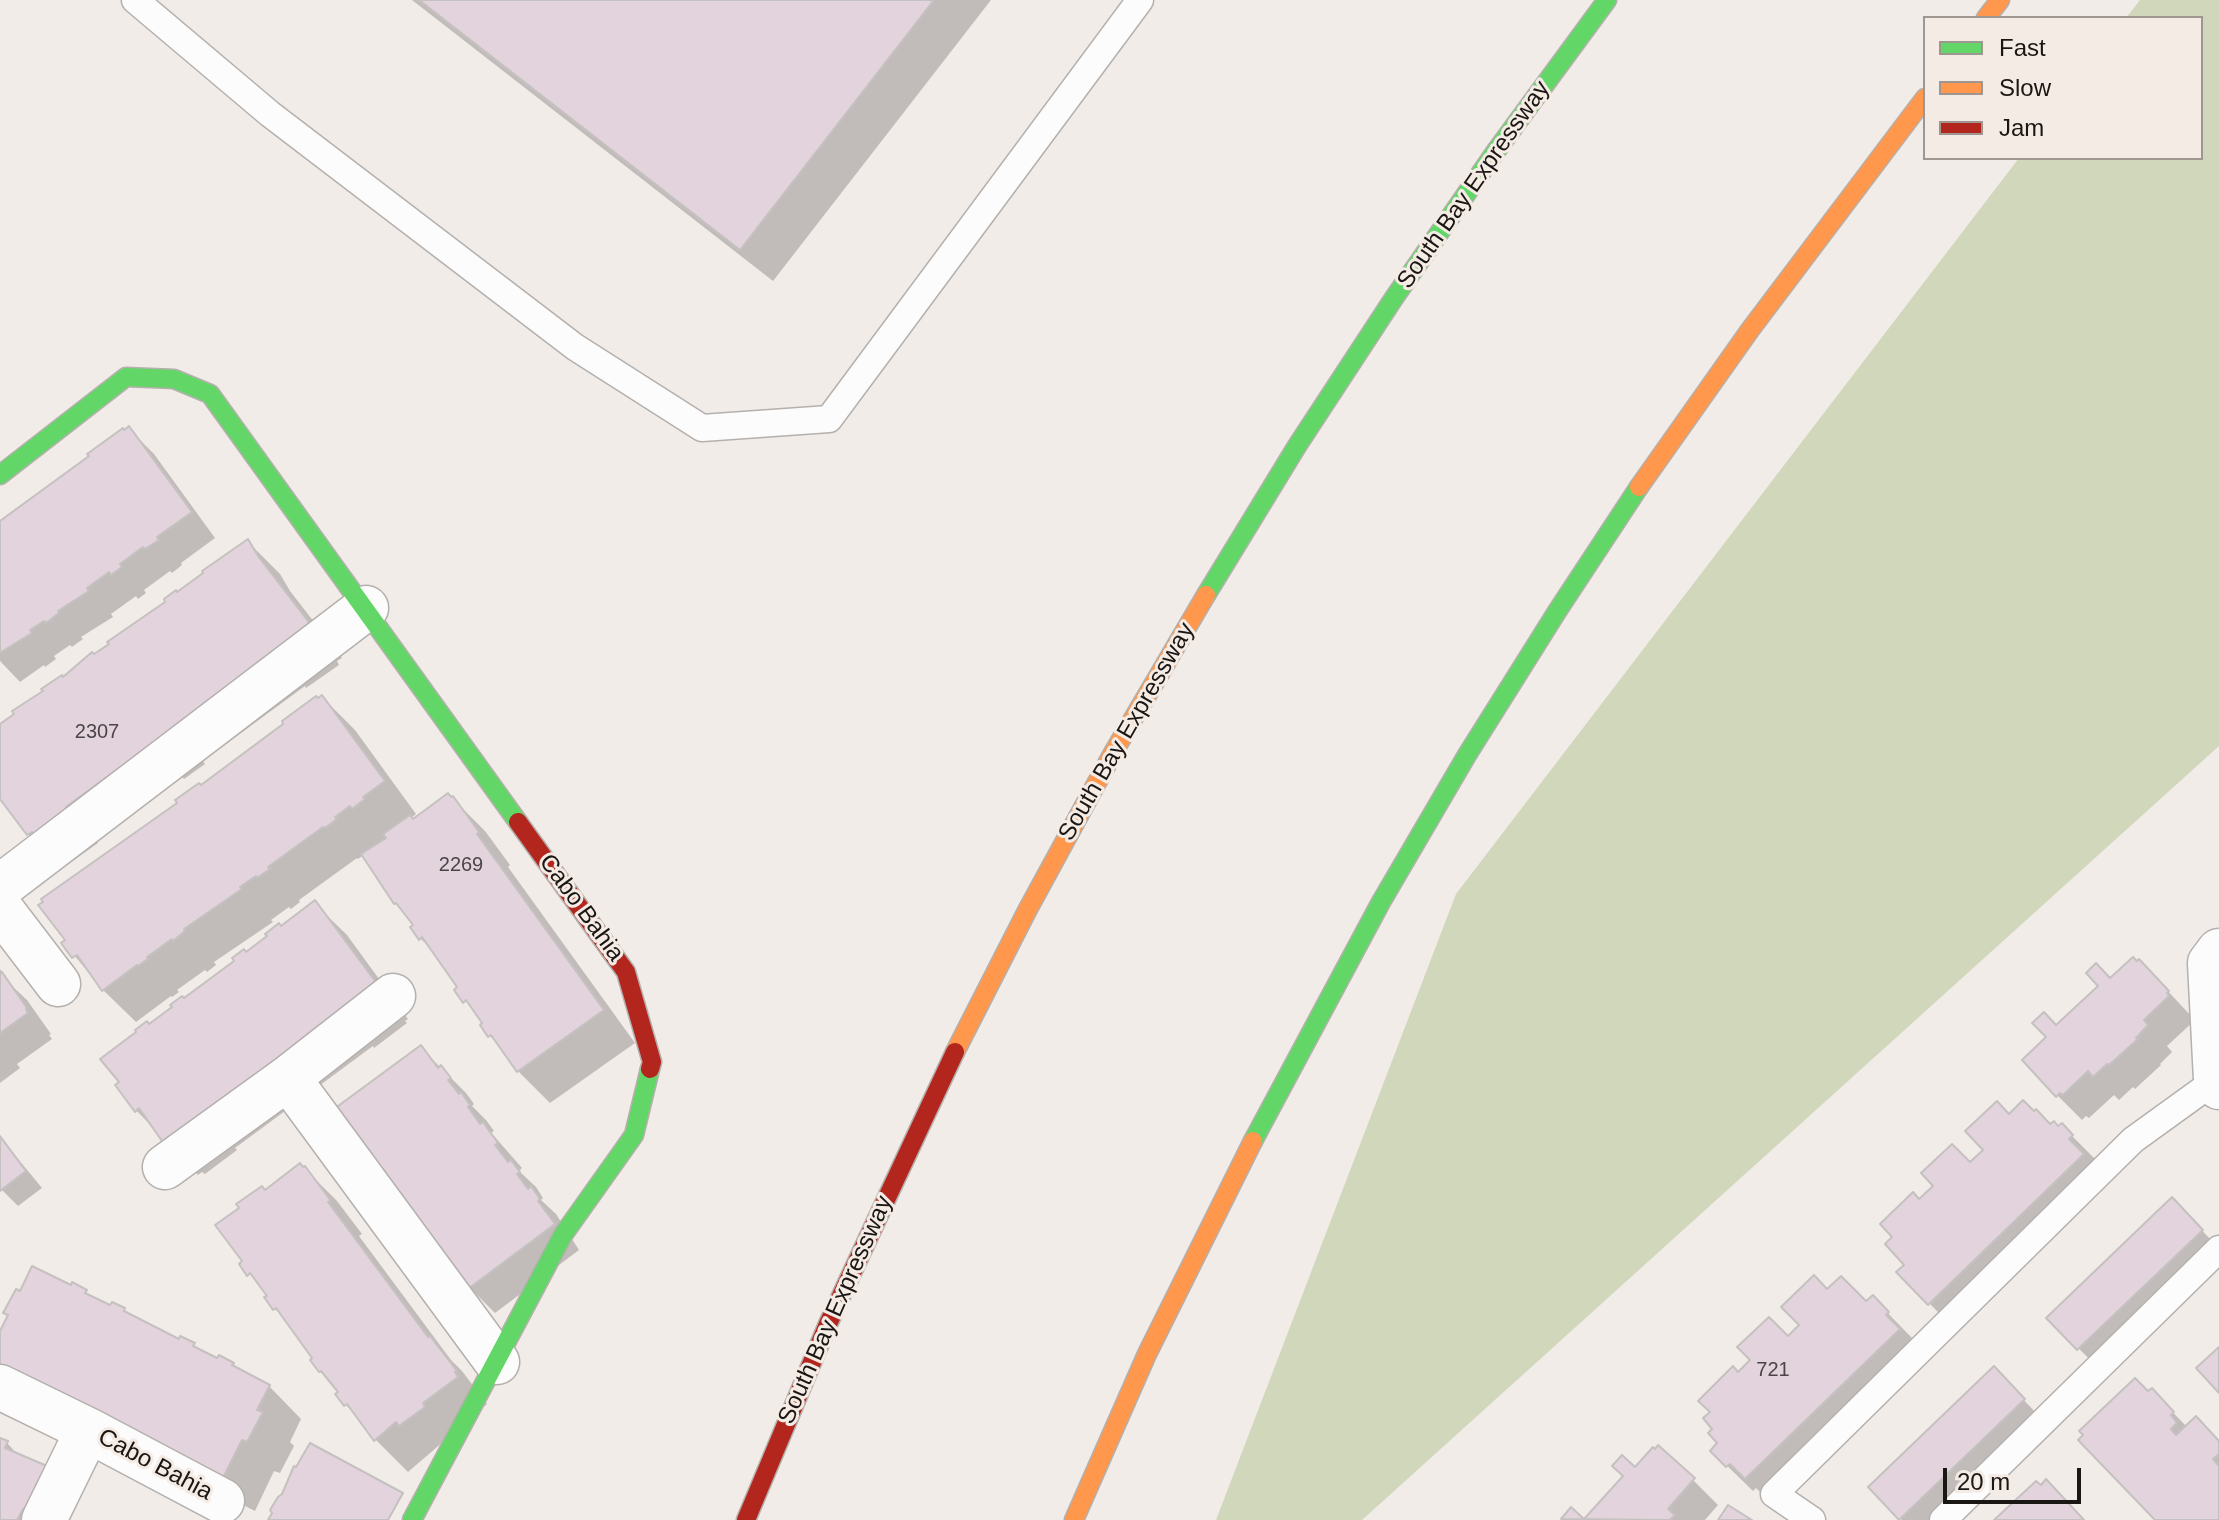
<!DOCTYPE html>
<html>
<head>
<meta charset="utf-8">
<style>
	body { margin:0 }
	#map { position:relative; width:2219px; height:1520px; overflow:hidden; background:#f2ece8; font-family:Helvetica,sans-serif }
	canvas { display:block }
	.legend { position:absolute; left:1923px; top:16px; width:280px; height:144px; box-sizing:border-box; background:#f5ebe5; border:2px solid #9d9691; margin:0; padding:10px 14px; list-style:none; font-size:24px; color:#1a1614 }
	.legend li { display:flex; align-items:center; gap:16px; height:40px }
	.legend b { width:40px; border:2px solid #9d9691 }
	.scale { position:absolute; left:1943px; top:1468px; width:138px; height:36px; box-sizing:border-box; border:4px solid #1a1614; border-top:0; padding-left:10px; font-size:24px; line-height:28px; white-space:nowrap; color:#1a1614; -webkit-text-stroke:6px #f5ebe5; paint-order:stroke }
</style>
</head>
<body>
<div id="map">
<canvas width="2219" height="1520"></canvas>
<ul class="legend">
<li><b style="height:10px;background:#63d668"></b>Fast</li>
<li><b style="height:10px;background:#ff974d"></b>Slow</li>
<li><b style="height:10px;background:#b3261e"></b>Jam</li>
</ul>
<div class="scale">20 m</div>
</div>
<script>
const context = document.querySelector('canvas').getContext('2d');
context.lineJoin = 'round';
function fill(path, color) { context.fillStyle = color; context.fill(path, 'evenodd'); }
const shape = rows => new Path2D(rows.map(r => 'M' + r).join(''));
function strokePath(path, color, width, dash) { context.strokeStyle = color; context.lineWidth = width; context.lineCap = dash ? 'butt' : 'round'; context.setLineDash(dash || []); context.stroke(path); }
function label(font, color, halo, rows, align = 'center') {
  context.font = font + ' Helvetica,sans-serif'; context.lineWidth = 6; context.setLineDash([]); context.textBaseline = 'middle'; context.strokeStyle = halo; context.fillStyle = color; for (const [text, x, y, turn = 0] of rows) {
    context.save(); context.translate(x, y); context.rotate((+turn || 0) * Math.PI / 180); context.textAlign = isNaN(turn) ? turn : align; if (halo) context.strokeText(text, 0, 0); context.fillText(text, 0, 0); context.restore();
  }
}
const green = shape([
	[2140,0,2219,0,2219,746,1362,1520,1216,1520,1456,894,2019,158,2201,158,2201,18,2126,18]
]);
const shadow = shape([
	[412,0,991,0,773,281],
	[129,429,154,454,215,538,181,563,182,565,172,573,170,571,144,590,146,593,138,599,136,596,111,614,113,617,81,637,83,639,72,647,70,645,54,656,56,659,45,667,44,665,20,682,0,661,0,522],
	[248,542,280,574,290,591,342,658,337,661,339,665,306,688,305,686,203,761,205,764,184,779,182,777,96,840,98,843,67,865,65,864,61,866,29,834,0,795,0,727],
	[322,697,355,730,416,814,411,818,414,821,453,799,485,831,510,865,508,867,635,1043,550,1103,518,1071,502,1048,490,1036,480,1016,457,990,460,988,436,954,420,938,415,925,395,903,364,855,358,859,357,858,299,900,300,902,291,909,289,907,271,920,273,922,214,962,216,965,207,972,205,970,177,990,179,992,172,997,171,996,136,1022,103,990,64,943,201,787],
	[314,903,347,935,408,1019,405,1021,407,1023,374,1048,373,1046,235,1148,237,1150,205,1174,202,1172,198,1175,136,1110,149,1026],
	[0,969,12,986,27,1000,51,1034,49,1035,52,1039,17,1064,20,1068,0,1083],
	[2111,980,2164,987,2193,1018,2193,1022,2167,1046,2172,1052,2160,1064,2161,1065,2135,1089,2133,1087,2119,1100,2114,1095,2089,1118,2086,1116,2082,1120,2057,1095,2057,1028],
	[420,1047,466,1093,474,1104,472,1106,486,1120,494,1131,491,1133,494,1136,522,1168,519,1171,536,1187,543,1198,541,1200,556,1214,579,1250,495,1313,470,1288,378,1161],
	[2009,1116,2059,1129,2062,1126,2097,1161,1954,1328,1929,1303,1907,1265,1919,1202,1970,1165,1986,1151],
	[0,1137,42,1188,18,1206,0,1188],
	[305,1169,337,1201,362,1234,359,1236,451,1360,462,1371,487,1404,408,1472,376,1440,363,1422,346,1405,338,1394,340,1392,320,1371,315,1359,289,1322,275,1309,266,1291,241,1264,265,1192],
	[2172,1200,2219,1248,2096,1366,2049,1318],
	[72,1287,85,1291,93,1299,123,1310,130,1316,180,1342,194,1345,201,1352,232,1364,240,1372,269,1386,301,1419,290,1442,294,1446,280,1473,274,1471,255,1511,20,1393,0,1335,9,1316,6,1313],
	[1828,1291,1866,1304,1873,1298,1912,1338,1910,1341,1924,1355,1771,1503,1756,1488,1753,1491,1712,1451,1720,1443,1712,1412,1738,1375,1788,1339],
	[1994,1369,2040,1417,1934,1520,1902,1520,1871,1488],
	[2152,1391,2187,1427,2219,1442,2219,1520,2158,1520,2148,1394],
	[0,1440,7,1443,20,1457,68,1520,0,1520],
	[1635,1470,1693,1480,1718,1505,1705,1520,1586,1520,1625,1477]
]);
const building = shape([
	[419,0,934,0,740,250,419,0],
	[129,426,192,512,157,537,159,540,145,549,143,547,120,564,122,567,111,575,109,572,87,588,89,591,58,611,59,613,46,623,44,621,30,630,32,633,0,653,0,521,89,456,87,454,123,428,124,430,129,426],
	[248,539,258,556,311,625,172,728,174,731,150,748,149,746,66,807,67,809,33,834,32,832,27,835,0,799,0,724,14,714,12,711,43,691,41,689,62,675,63,677,92,652,94,654,109,644,107,642,165,602,164,599,176,590,177,592,203,573,202,571,248,539],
	[322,695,385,781,363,797,365,799,352,809,350,806,335,817,337,819,325,828,323,827,268,867,270,869,257,878,256,876,240,887,242,889,184,929,185,931,173,941,172,939,147,957,148,959,138,966,137,965,102,991,77,955,72,958,61,943,65,940,38,905,43,902,41,899,177,803,175,800,199,783,201,785,283,724,282,721,316,696,318,698,322,695],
	[448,793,451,797,453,796,479,832,477,834,604,1010,517,1072,491,1035,488,1037,480,1025,482,1023,466,1000,463,1003,454,990,457,987,422,937,419,940,410,927,413,925,396,903,394,904,361,854,386,838,383,834,410,815,413,819,448,793],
	[315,900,378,985,164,1144,139,1108,135,1112,115,1085,119,1082,100,1059,136,1032,135,1030,147,1021,149,1024,172,1007,170,1005,182,996,184,998,234,961,232,958,244,949,246,952,267,936,265,934,279,923,281,926,315,900],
	[2133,957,2137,961,2139,959,2169,991,2167,993,2169,996,2144,1020,2148,1025,2136,1038,2138,1039,2109,1065,2107,1064,2093,1077,2088,1071,2063,1095,2060,1093,2056,1097,2022,1060,2046,1037,2032,1023,2044,1012,2056,1025,2098,986,2086,973,2096,963,2110,978,2133,957],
	[2,972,27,1008,26,1009,28,1013,0,1033,0,974,2,972],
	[421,1045,438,1068,441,1065,451,1078,448,1080,459,1094,461,1092,470,1105,468,1107,480,1124,483,1122,498,1143,495,1145,508,1162,511,1160,520,1172,517,1174,528,1189,531,1186,540,1199,538,1201,555,1224,468,1289,365,1146,334,1109,421,1045],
	[2023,1100,2034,1111,2036,1109,2050,1124,2054,1121,2058,1126,2062,1123,2073,1135,2069,1139,2084,1154,1928,1305,1896,1272,1904,1265,1885,1244,1892,1237,1880,1224,1913,1192,1919,1199,1933,1186,1921,1173,1952,1144,1970,1162,1983,1150,1965,1131,1997,1101,2009,1114,2023,1100],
	[0,1136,26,1171,0,1191,0,1136],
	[300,1163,303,1167,305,1166,331,1201,328,1202,428,1337,430,1336,457,1371,455,1372,458,1377,423,1403,425,1407,399,1426,396,1422,374,1441,347,1404,344,1406,335,1394,338,1392,321,1371,319,1372,310,1360,312,1358,276,1308,273,1310,264,1297,267,1296,250,1273,247,1276,239,1264,242,1261,215,1225,239,1208,236,1204,262,1186,265,1190,300,1163],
	[2172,1197,2203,1230,2077,1350,2046,1318,2172,1197],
	[32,1266,71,1285,72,1282,87,1290,85,1293,110,1305,112,1302,125,1308,124,1311,179,1339,180,1336,195,1343,193,1346,217,1358,219,1355,234,1363,232,1365,270,1385,257,1410,263,1412,247,1442,242,1440,222,1480,0,1369,0,1331,8,1315,3,1313,16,1289,20,1291,32,1266],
	[1814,1275,1827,1289,1841,1276,1866,1301,1873,1295,1889,1312,1886,1315,1900,1329,1745,1479,1730,1464,1726,1467,1710,1451,1717,1443,1708,1433,1712,1429,1703,1418,1710,1412,1698,1401,1733,1366,1738,1372,1750,1360,1737,1347,1769,1317,1788,1336,1799,1325,1781,1307,1814,1275],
	[2219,1347,2219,1393,2196,1368,2219,1347],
	[1994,1366,2025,1399,1899,1520,1868,1487,1994,1366],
	[2135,1378,2148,1391,2152,1388,2174,1412,2171,1415,2177,1423,2171,1429,2176,1435,2196,1416,2219,1441,2219,1454,2213,1459,2219,1466,2219,1520,2155,1520,2078,1440,2083,1435,2079,1431,2135,1378],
	[0,1438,8,1441,5,1448,47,1466,25,1509,23,1509,17,1520,0,1520,0,1438],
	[310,1443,403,1493,388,1520,268,1520,272,1513,270,1510,278,1497,282,1494,294,1466,296,1467,310,1443],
	[1658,1445,1695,1478,1668,1509,1675,1515,1670,1520,1561,1519,1571,1507,1584,1519,1623,1476,1612,1466,1622,1455,1635,1467,1653,1447,1655,1449,1658,1445],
	[2046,1479,2084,1520,1994,1520,2036,1481,2041,1485,2046,1479],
	[1728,1505,1752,1520,1718,1520,1728,1505]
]);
const lane = shape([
	[135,0,270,114,575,347,702,428,829,419,1140,0],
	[1812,1520,1774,1494,2133,1140,2216,1080],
	[1943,1520,2219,1249]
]);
const street = shape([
	[0,887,366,608],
	[0,908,58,984],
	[2219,951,2210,963,2216,1080,2219,1087],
	[288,1078,497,1362],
	[165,1167,288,1078,393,996],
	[0,1387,88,1430,222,1501],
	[44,1520,88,1430]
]);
const fast = shape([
	[0,475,126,377,174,379,210,394,518,822],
	[1206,595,1297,446,1394,298,1496,151,1607,0],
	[1253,1141,1381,902,1467,755,1558,610,1639,487],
	[412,1520,563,1235,634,1135,650,1069]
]);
const slow = shape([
	[1986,18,2000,0],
	[1639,487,1750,330,1925,98],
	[955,1052,1028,909,1113,753,1206,595],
	[1074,1520,1147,1354,1253,1141]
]);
const jam = shape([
	[518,822,626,972,652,1062,650,1069],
	[746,1520,828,1324,955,1052]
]);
const numberNames = [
	["2307",97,732],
	["2269",461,865],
	["721",1773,1370]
];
const streetNames = [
	["South Bay Expressway",1474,185,-55],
	["South Bay Expressway",1127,732,-60],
	["Cabo Bahia",581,908,54],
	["South Bay Expressway",836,1310,-66],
	["Cabo Bahia",155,1465,28]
];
fill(green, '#d0d7bb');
fill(shadow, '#0003');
fill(building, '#e3d3dc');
strokePath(building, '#c4c1c0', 2);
strokePath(lane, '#b4b0ad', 29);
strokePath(street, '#b4b0ad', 47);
strokePath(fast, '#b4b0ad', 21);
strokePath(slow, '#b4b0ad', 21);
strokePath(jam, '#b4b0ad', 21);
strokePath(lane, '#fdfcfc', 26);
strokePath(street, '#fdfcfc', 44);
strokePath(fast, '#63d668', 18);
strokePath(slow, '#ff974d', 18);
strokePath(jam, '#b3261e', 18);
label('20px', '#4c4546', null, numberNames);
label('24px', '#1a1614', '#f5ebe5', streetNames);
</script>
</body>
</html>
